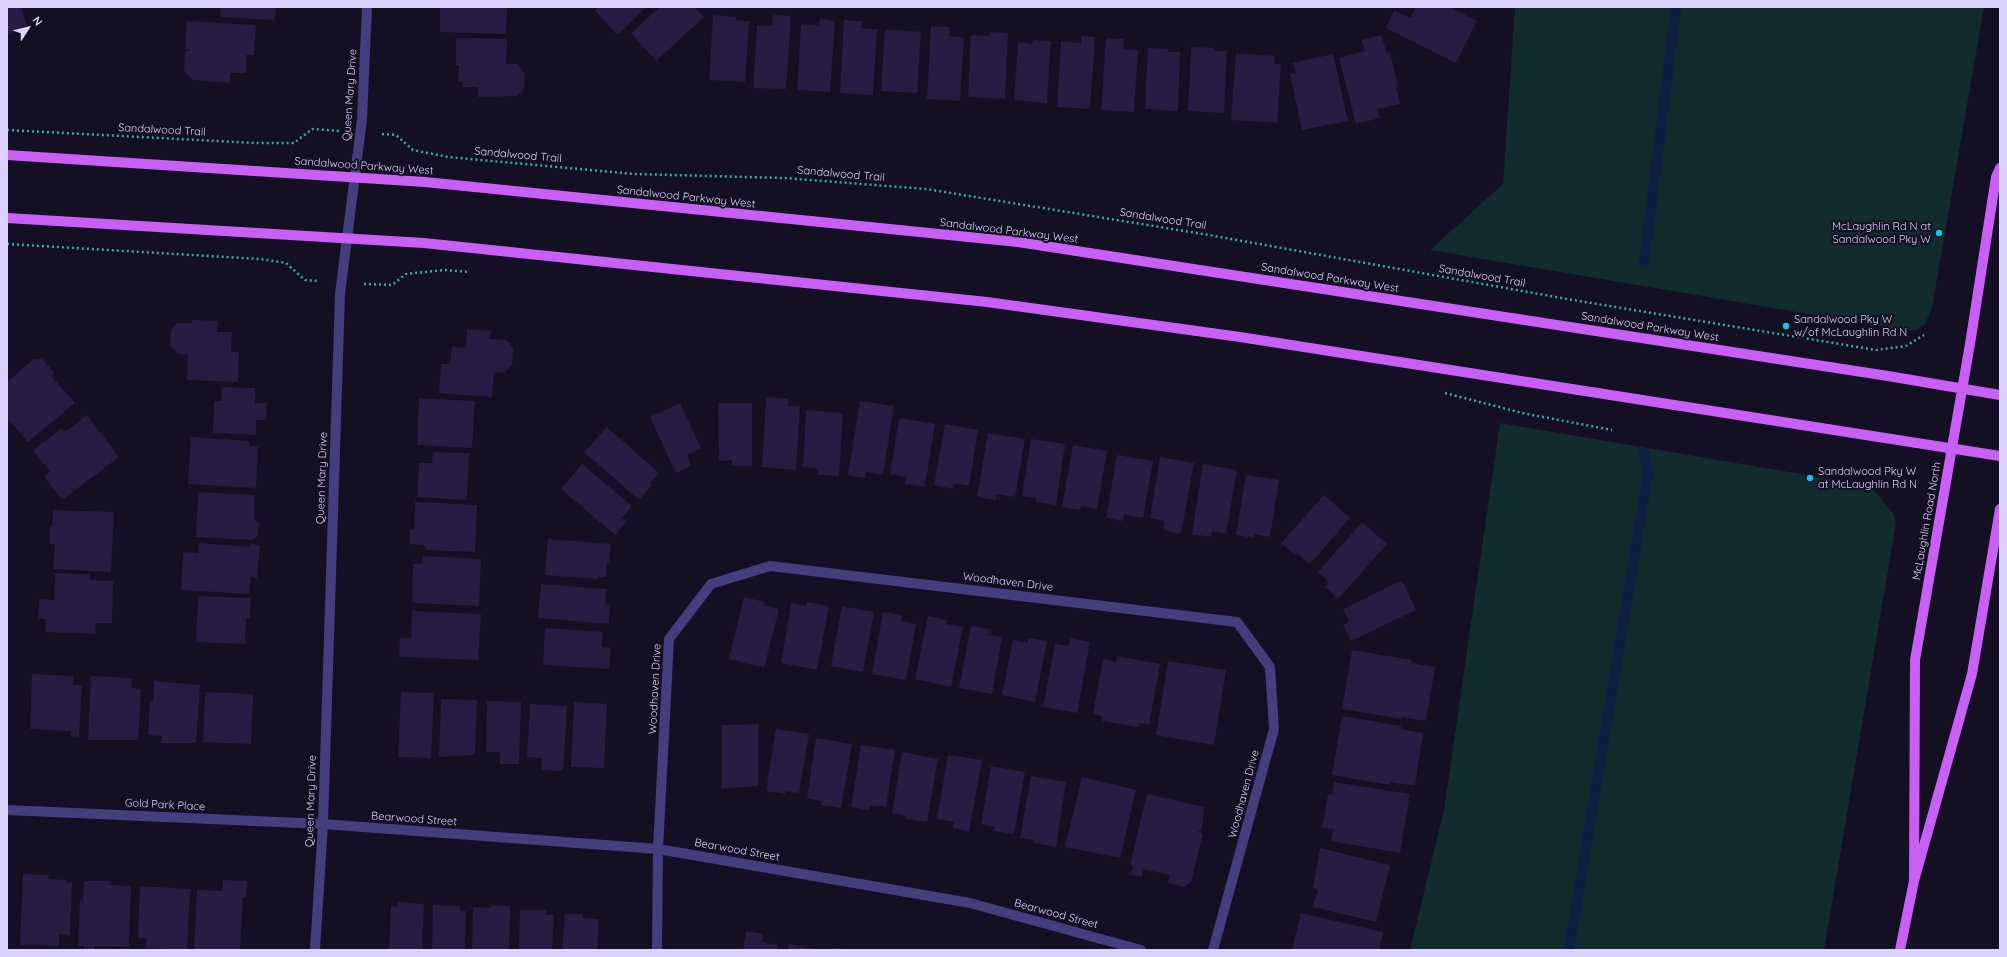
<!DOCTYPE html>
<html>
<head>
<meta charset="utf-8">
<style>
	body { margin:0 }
	#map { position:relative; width:2007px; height:957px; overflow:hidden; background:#140f22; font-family:Quicksand,sans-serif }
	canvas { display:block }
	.frame { position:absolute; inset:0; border:8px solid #dbd3fd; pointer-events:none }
	.north { position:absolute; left:8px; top:8px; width:40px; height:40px; -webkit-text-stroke:3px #140f22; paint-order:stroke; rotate:54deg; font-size:11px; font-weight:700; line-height:16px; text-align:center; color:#dbd3fd }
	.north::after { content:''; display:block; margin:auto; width:14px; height:18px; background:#dbd3fd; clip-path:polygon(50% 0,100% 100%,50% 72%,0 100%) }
</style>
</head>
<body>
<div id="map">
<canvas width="2007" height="957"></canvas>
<div class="frame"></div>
<div class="north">N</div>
</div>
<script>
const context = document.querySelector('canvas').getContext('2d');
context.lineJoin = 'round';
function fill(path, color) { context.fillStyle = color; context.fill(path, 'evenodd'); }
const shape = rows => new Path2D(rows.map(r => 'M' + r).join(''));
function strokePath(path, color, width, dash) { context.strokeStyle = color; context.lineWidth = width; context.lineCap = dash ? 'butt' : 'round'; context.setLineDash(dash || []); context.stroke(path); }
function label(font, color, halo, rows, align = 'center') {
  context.font = font + ' Quicksand,sans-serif'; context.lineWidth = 4; context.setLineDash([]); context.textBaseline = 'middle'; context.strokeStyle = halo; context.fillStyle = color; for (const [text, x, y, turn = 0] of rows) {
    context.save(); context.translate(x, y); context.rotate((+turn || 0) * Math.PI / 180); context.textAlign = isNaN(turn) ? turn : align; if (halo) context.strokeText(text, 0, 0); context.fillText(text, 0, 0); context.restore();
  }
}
const green = shape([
	[1515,7,1984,7,1932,308,1925,324,1917,330,1909,331,1430,250,1503,184],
	[1500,423,1866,485,1874,490,1893,513,1896,523,1824,950,1410,950,1444,810]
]);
const stream = shape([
	[1644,263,1676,7],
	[1569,950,1648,473,1644,453]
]);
const building = shape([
	[7,7,21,7,27,26,7,34],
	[221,7,276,7,275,20,220,17],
	[440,7,507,7,506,34,440,32],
	[598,7,646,7,618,35,595,11],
	[660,7,695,7,704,17,656,61,631,33],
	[1416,7,1450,7,1477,21,1456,63,1386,28,1394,10,1410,18],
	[713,15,736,17,736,20,749,21,745,82,709,80],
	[773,15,791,16,786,89,753,88,757,25,772,26],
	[820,19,835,21,830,92,797,90,801,24,819,26],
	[844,20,861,21,861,28,877,29,873,95,840,93],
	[187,21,256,25,254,55,246,55,246,73,230,73,230,83,192,80,184,71,185,53,190,49,185,49],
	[931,26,950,27,949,36,964,37,960,101,927,99],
	[885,29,921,32,917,93,881,91],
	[989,32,1008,33,1005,99,968,97,971,35,989,36],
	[1381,35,1387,53,1390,52,1398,87,1396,87,1400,104,1378,109,1380,118,1356,124,1339,58,1365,51,1362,40],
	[1081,36,1095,37,1090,109,1057,107,1061,41,1081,43],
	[456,38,507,39,506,64,518,64,525,73,524,90,516,96,478,97,478,87,463,87,463,82,458,82,459,65,456,65],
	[1106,38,1124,39,1123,49,1138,50,1134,112,1101,110],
	[1033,40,1051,41,1047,103,1014,100,1018,42,1032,44],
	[1191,47,1214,48,1214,51,1227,51,1224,113,1188,111],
	[1148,48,1169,49,1168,52,1180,52,1178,111,1145,109],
	[1236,53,1275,56,1274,64,1281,64,1277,123,1231,120],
	[1333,54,1348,121,1302,130,1290,74,1296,73,1293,63],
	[192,320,218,321,217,332,232,332,231,352,239,352,238,382,187,380,188,355,178,354,170,346,171,330,177,323,192,323],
	[467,329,491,331,490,339,507,340,513,348,512,365,504,373,494,372,492,397,439,393,441,364,450,364,452,347,466,348],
	[34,359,42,359,54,372,52,377,75,403,28,442,7,418,7,382],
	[222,387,255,388,255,403,267,403,266,420,256,420,256,435,213,433,214,401,221,401],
	[766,397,788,399,788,406,800,406,796,470,762,467],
	[419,398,475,401,472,448,417,445],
	[860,401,894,406,883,475,866,472,865,478,848,475],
	[680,403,701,448,687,455,692,466,676,473,650,417],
	[718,403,752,403,752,466,732,466,732,460,719,461],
	[806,410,843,413,839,476,819,475,819,469,803,467],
	[87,415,119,457,62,500,44,476,50,472,33,450,62,428,65,432],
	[899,418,935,424,925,487,905,484,906,477,890,474],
	[945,424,978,430,969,486,955,483,953,489,934,485],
	[607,427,659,473,650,483,652,485,639,500,584,452],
	[988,433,1025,439,1015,497,997,494,996,500,977,497],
	[191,437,249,441,249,446,258,447,256,488,188,484],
	[1031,439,1065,444,1056,505,1036,502,1036,498,1022,496],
	[1073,445,1107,451,1097,509,1081,506,1080,510,1062,507],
	[433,452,469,453,467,500,417,497,419,463,432,463],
	[1117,455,1153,461,1143,518,1124,515,1123,521,1106,518],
	[1160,457,1194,463,1181,534,1163,530,1165,521,1150,518],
	[582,464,632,506,622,518,627,521,615,535,561,489],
	[1203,464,1237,470,1226,534,1212,531,1211,537,1192,534],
	[1246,475,1279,480,1270,537,1255,534,1254,538,1236,535],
	[198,492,255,495,254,519,259,523,258,535,253,540,196,537],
	[1324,495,1350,518,1310,564,1297,553,1296,556,1281,543],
	[415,502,477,505,475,552,428,550,424,545,410,544,410,529,414,529],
	[53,510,114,512,111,572,53,569,55,544,49,544,50,526,52,526],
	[1362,522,1387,544,1338,599,1325,587,1329,582,1318,572],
	[548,539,611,544,609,563,607,563,606,577,598,577,598,579,545,575],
	[199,543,251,547,251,544,260,545,257,578,251,577,249,594,181,590,183,552,198,553],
	[423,556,481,559,479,606,412,603,413,564,422,564],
	[55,573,90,574,90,580,113,581,112,623,96,623,95,634,45,632,46,619,38,619,39,599,54,600],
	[1402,580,1416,610,1351,641,1343,625,1349,622,1343,609],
	[541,584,606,589,605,604,610,605,609,624,538,618],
	[198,596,251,598,250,618,246,618,245,644,196,642],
	[744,597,765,602,764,605,779,609,764,668,729,659],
	[807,602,829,606,817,670,781,663,791,603,806,606],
	[842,606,874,612,863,672,831,666],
	[412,611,481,614,478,660,399,657,400,638,411,638],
	[883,612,901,615,901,621,916,624,906,680,872,674],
	[928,616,947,620,947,624,963,627,951,687,915,679],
	[971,626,989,629,988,635,1002,637,992,694,959,688],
	[545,628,603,632,602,647,611,648,609,669,543,665],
	[1028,638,1047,641,1035,702,1002,695,1013,640,1028,643],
	[1071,638,1090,642,1077,713,1043,707,1055,644,1069,646],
	[1352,650,1412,660,1411,663,1435,667,1426,721,1402,717,1402,719,1342,709],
	[1117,656,1160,664,1149,725,1140,723,1139,727,1102,721,1102,716,1093,714,1103,659,1116,662],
	[1168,661,1226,670,1214,745,1156,735],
	[32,674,73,676,73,685,82,685,79,737,71,736,71,731,30,729],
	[91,676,132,678,131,688,141,689,138,740,88,740],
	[154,681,200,685,196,743,161,743,162,736,148,735,150,701,153,702],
	[205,692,253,694,251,744,203,742],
	[401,692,434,693,431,758,398,757],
	[441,699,477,700,475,755,439,757],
	[487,701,521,702,519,764,500,764,500,752,486,752],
	[574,702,607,704,604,768,571,767],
	[530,704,567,706,563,771,541,770,542,758,527,757],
	[1342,716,1401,726,1401,729,1423,733,1415,786,1391,782,1390,785,1332,775],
	[758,724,758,786,722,789,722,725],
	[776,729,809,734,799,793,785,791,785,794,766,791],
	[816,738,852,744,841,808,821,805,821,801,807,798],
	[861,745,895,750,886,807,870,805,869,810,851,807],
	[902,752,938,759,927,822,906,819,907,816,892,813],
	[948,755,982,760,969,832,953,828,954,822,937,819],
	[991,766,1025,772,1014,834,994,831,995,827,981,824],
	[1031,776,1066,782,1056,847,1035,843,1035,840,1020,838],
	[1082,777,1136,790,1120,858,1065,847],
	[1334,782,1410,794,1400,853,1331,841,1333,829,1322,828,1328,795,1332,795],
	[1147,794,1204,807,1202,828,1198,832,1203,833,1191,882,1184,887,1168,883,1170,875,1143,869,1142,877,1131,875,1133,866,1130,865],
	[1320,848,1390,865,1376,922,1313,907,1318,889,1313,888],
	[23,874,49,875,48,879,66,880,66,882,72,883,70,935,59,934,59,946,20,945],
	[223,880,247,881,246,898,243,897,240,950,194,950,197,890,222,891],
	[84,881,110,881,109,885,131,886,129,947,95,946,95,950,84,950,84,946,78,946,80,900,83,901],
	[140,886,190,889,187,950,146,948,147,939,138,938],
	[398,902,424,904,422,950,389,950,391,906,397,907],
	[433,905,460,906,460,911,466,911,465,950,432,950],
	[491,905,510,906,509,950,472,950,473,907,490,908],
	[520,910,546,910,546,915,554,915,552,950,519,950],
	[1301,913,1383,932,1379,950,1292,950],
	[565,914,583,914,583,918,599,919,597,950,562,950],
	[746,931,763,934,762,942,778,945,777,950,743,950],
	[789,944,813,949,812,950,788,950],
	[833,947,842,949,842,950,832,950]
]);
const path = shape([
	[7,130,255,143,294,143,312,129,340,131],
	[382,134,396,135,413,150,448,157,634,174,784,178,926,189,1209,235,1567,299,1876,350,1906,346,1924,335],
	[7,244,260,259,286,263,305,280,319,281],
	[364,284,392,285,406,274,444,270,470,272],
	[1445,393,1522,413,1612,430]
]);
const minor = shape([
	[7,810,323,824,658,849,970,903,1141,950],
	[315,950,323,824,340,294,362,119,367,7],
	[657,950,658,849,669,639,711,584,770,566,1237,622,1270,667,1274,729,1213,950]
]);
const major = shape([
	[7,155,425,182,1018,242,1888,376,2000,395],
	[7,218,424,243,987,302,1240,337,2000,456],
	[1914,881,1915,660,1970,344,1996,177,2000,168],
	[1900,950,1914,881,1972,674,2000,509]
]);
const markers = [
	[1939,233,4,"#0dc6ee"],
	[1786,326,4,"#0dc6ee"],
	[1810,478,4,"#0dc6ee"]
];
const streetNames = [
	["Queen Mary Drive",350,95,-86],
	["Sandalwood Trail",162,130,3],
	["Sandalwood Trail",518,155,5],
	["Sandalwood Parkway West",364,166,4],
	["Sandalwood Trail",841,174,5],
	["Sandalwood Parkway West",686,197,6],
	["Sandalwood Trail",1163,219,9],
	["Sandalwood Parkway West",1009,231,7],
	["Sandalwood Trail",1482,276,10],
	["Sandalwood Parkway West",1330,278,9],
	["Sandalwood Parkway West",1650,327,9],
	["Queen Mary Drive",322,478,-88],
	["McLaughlin Road North",1927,521,-80],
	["Woodhaven Drive",1008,582,7],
	["Woodhaven Drive",655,689,-87],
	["Woodhaven Drive",1244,794,-75],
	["Queen Mary Drive",311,801,-88],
	["Gold Park Place",165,805,3],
	["Bearwood Street",414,819,4],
	["Bearwood Street",737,850,10],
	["Bearwood Street",1056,914,15]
];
const poiNames = [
	["McLaughlin Rd N at",1931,227,"right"],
	["Sandalwood Pky W",1931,240,"right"],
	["Sandalwood Pky W",1794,320],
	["w/of McLaughlin Rd N",1794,333],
	["Sandalwood Pky W",1818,472],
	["at McLaughlin Rd N",1818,485]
];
fill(green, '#122b2c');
strokePath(stream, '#0e1e42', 10);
fill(building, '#271c42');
strokePath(path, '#35acae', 2.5, [2, 3]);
strokePath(minor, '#443d7e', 10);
strokePath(major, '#c960f6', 10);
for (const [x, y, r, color] of markers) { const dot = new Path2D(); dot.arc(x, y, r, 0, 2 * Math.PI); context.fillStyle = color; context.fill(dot); strokePath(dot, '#140f22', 1.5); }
label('11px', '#dbd3fd', '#140f22', streetNames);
label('11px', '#dbd3fd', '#140f22', poiNames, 'left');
</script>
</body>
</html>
